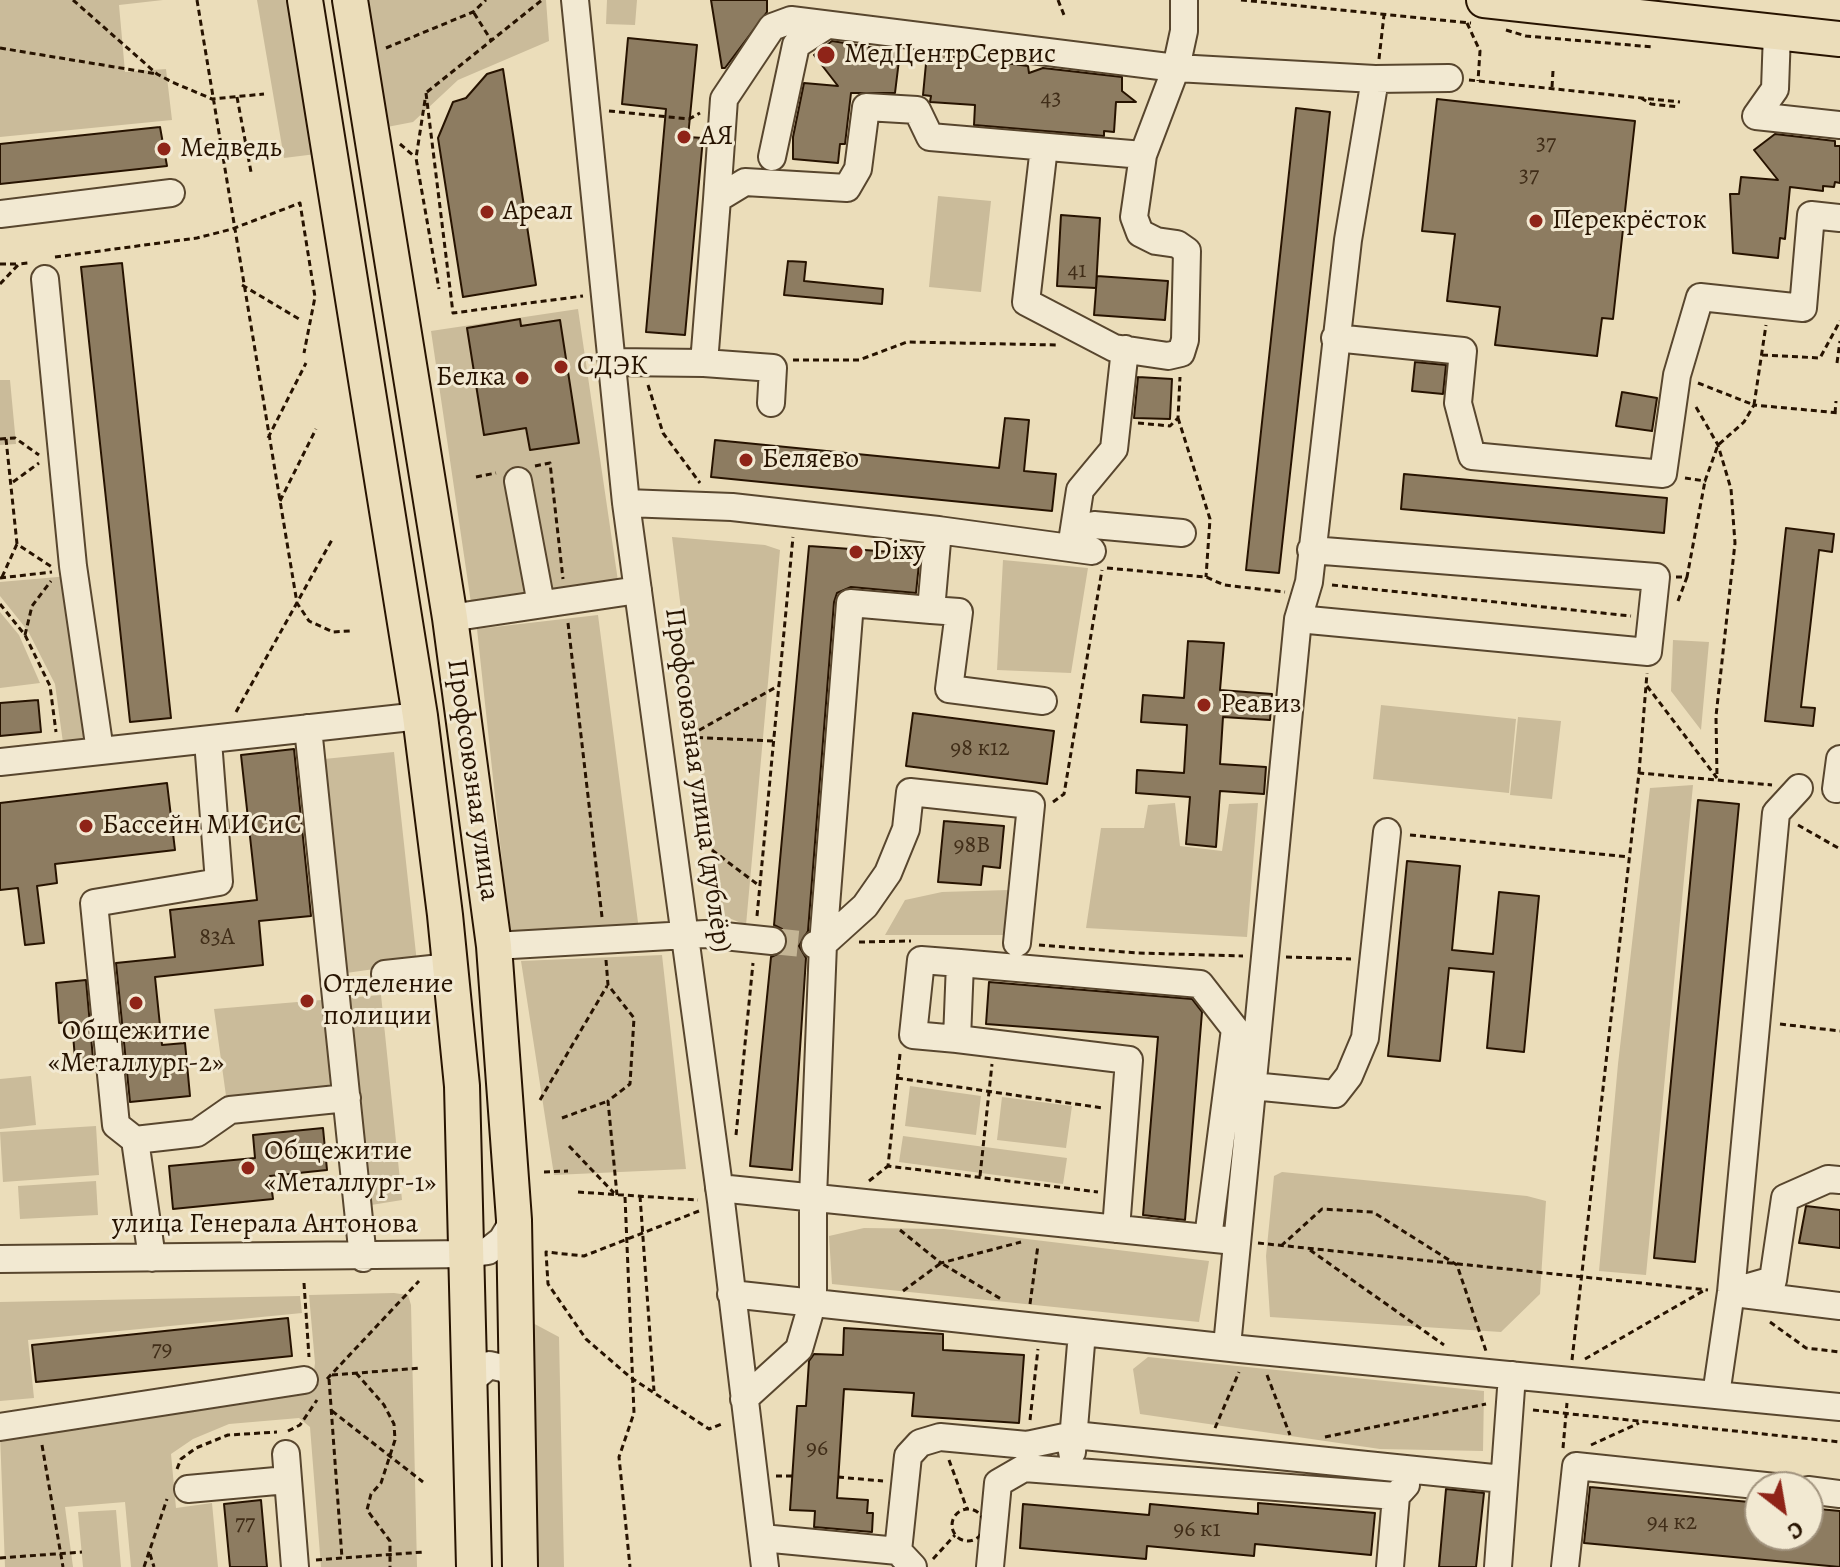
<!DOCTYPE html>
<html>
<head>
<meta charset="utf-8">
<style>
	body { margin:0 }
	#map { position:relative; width:1840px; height:1567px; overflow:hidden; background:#ebddba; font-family:Alegreya,serif }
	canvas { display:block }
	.north { position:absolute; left:1744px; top:1471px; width:80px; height:80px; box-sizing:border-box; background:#f2e9d2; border:2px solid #a1937e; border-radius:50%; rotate:149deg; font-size:22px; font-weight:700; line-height:32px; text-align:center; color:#271300 }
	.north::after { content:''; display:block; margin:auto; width:28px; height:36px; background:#8f2418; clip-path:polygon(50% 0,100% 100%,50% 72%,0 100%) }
</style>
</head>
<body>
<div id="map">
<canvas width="1840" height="1567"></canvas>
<div class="north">С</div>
</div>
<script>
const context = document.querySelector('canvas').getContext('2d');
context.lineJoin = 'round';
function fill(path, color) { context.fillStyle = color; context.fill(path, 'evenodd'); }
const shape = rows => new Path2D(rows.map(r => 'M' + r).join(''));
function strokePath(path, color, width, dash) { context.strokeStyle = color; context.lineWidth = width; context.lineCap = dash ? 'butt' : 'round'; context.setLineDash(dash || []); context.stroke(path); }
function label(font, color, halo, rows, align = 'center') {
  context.font = font + ' Alegreya,serif'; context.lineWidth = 6; context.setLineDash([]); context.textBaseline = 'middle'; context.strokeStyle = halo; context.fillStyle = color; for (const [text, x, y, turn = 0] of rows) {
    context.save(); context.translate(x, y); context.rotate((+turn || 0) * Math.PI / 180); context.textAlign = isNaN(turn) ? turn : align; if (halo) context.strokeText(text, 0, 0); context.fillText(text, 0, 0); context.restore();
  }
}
const green = shape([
	[0,0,163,0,166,25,163,0,119,5,125,72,166,69,172,120,0,137],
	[257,0,291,0,316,154,284,158],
	[366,0,546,0,549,41,458,80,413,122,387,127],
	[607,0,637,0,635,25,606,24],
	[938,196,991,201,981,292,929,287],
	[578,309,618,581,471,603,431,331],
	[0,380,10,380,16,444,0,445],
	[672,537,765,545,780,550,746,925,719,914],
	[1003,560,1088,568,1071,673,997,670],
	[69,576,94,746,64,750,55,684,28,631,0,596,0,582],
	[0,612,19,635,40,683,0,688],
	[598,615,639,930,510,936,477,629],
	[1673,640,1709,642,1701,730,1671,691],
	[1381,705,1516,719,1509,793,1373,779],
	[1518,717,1561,721,1552,799,1510,795],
	[394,752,417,963,339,974,324,759],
	[1693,785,1646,1275,1599,1271,1618,1064,1650,788],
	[1175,803,1180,846,1222,851,1229,804,1258,803,1247,937,1086,928,1101,828,1144,828,1148,805],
	[1009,890,1009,935,885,935,905,900,942,892],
	[662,955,686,1169,554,1175,521,961],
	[381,995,402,1200,365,1206,351,1087,227,1103,214,1009],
	[31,1076,36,1125,0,1129,0,1079],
	[910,1086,981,1096,976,1135,905,1126],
	[1002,1097,1072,1106,1066,1148,997,1140],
	[96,1126,99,1175,3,1182,0,1132],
	[903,1136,1067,1158,1063,1184,899,1162],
	[1282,1172,1527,1196,1546,1201,1540,1294,1501,1332,1270,1317,1266,1256,1274,1176],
	[96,1181,98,1215,20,1219,18,1186],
	[864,1228,944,1229,1209,1261,1199,1322,832,1284,829,1236],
	[394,1293,408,1295,411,1305,417,1567,321,1567,310,1427,299,1418,229,1424,193,1439,171,1454,176,1508,212,1503,218,1567,131,1567,125,1502,65,1507,73,1567,5,1567,0,1434,312,1387,315,1363,309,1295],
	[300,1296,302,1313,28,1340,34,1398,0,1401,0,1302],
	[529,1321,559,1337,564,1567,532,1567],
	[1148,1357,1484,1391,1483,1451,1380,1449,1140,1414,1133,1369],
	[116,1510,121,1567,83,1567,78,1512]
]);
const building = shape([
	[711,0,767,0,767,12,725,68,722,68,711,0],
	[628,38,697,45,688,137,703,138,685,335,646,332,666,109,622,104,628,38],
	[832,41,900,52,895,93,851,93,845,144,840,144,838,163,793,159,793,137,804,83,838,86,814,55,832,41],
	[927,53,1028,66,1029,73,1043,68,1122,77,1122,91,1136,102,1116,102,1114,132,1104,131,1104,136,974,125,975,105,930,102,931,96,923,95,927,53],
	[503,69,536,285,463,297,438,138,453,102,466,98,487,74,503,69],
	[1437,99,1635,121,1613,319,1602,318,1597,356,1495,345,1500,307,1447,301,1455,234,1422,231,1437,99],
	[1296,108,1330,112,1279,573,1246,570,1296,108],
	[160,127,167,166,0,184,0,144,160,127],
	[1775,134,1835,141,1835,146,1840,146,1840,183,1835,182,1834,187,1823,186,1823,191,1790,187,1785,239,1780,238,1778,258,1733,253,1730,194,1739,194,1741,177,1778,180,1754,150,1775,134],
	[1061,215,1100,218,1096,288,1057,286,1061,215],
	[788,261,806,262,804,281,883,289,882,304,784,295,788,261],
	[122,263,171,718,130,722,81,267,122,263],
	[1097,276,1168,281,1165,320,1094,315,1097,276],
	[520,319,521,326,560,320,579,443,530,450,526,428,484,435,467,328,520,319],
	[1415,362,1446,365,1443,394,1412,391,1415,362],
	[1138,377,1172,379,1170,419,1134,418,1138,377],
	[1622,392,1657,398,1652,431,1616,426,1622,392],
	[1005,418,1029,420,1024,471,1056,474,1052,511,711,477,715,440,999,468,1005,418],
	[1404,474,1667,498,1664,533,1401,509,1404,474],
	[1786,528,1834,534,1832,552,1819,550,1801,707,1815,708,1813,726,1765,721,1786,528],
	[809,546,920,554,916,593,851,587,837,593,834,602,808,931,799,946,806,958,792,1170,750,1166,771,957,784,951,788,942,782,929,774,925,809,546],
	[1188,641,1224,643,1220,690,1272,694,1270,720,1223,717,1220,764,1266,767,1264,794,1220,791,1216,847,1186,844,1190,797,1136,793,1137,770,1184,773,1187,725,1141,722,1143,695,1184,698,1188,641],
	[38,700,41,732,0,736,0,703,38,700],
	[913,713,1054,731,1047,784,906,766,913,713],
	[294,749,311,916,259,921,263,965,155,977,162,1045,185,1043,190,1096,130,1102,116,963,175,957,170,910,257,900,241,755,294,749],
	[167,783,175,850,55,864,57,883,37,886,44,943,25,945,18,888,0,890,0,803,167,783],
	[1698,800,1739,804,1695,1262,1654,1258,1698,800],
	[944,821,1004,826,1000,868,983,866,981,885,938,882,944,821],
	[1407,861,1460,866,1452,950,1493,954,1499,892,1539,896,1524,1052,1487,1048,1494,972,1449,968,1440,1061,1388,1056,1407,861],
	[86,980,94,1070,76,1071,72,1022,59,1023,56,983,86,980],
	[989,982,1192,999,1202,1012,1185,1220,1143,1215,1158,1037,986,1024,989,982],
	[323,1128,327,1170,270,1176,273,1199,173,1209,169,1166,255,1158,253,1135,323,1128],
	[1806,1206,1840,1210,1840,1248,1799,1243,1806,1206],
	[288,1318,292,1356,36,1382,32,1345,288,1318],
	[844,1328,943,1334,943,1350,1024,1355,1019,1423,912,1416,914,1393,844,1389,837,1498,868,1500,867,1513,873,1513,872,1532,814,1527,815,1511,790,1510,797,1406,806,1406,809,1361,814,1354,843,1355,844,1328],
	[1590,1487,1760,1503,1760,1535,1808,1535,1808,1508,1840,1511,1840,1567,1584,1543,1590,1487],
	[1446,1489,1484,1493,1476,1567,1439,1567,1446,1489],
	[261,1500,267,1567,230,1567,224,1504,261,1500],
	[1258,1503,1375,1513,1371,1555,1255,1544,1254,1556,1147,1546,1146,1559,1020,1548,1023,1504,1149,1515,1150,1504,1258,1514,1258,1503]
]);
const minorTunnel = shape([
	[772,941,812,945]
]);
const path = shape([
	[73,0,157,74,172,82,212,99,264,94],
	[197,0,297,603,309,621,333,632,350,631],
	[1058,0,1064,15],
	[1241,0,1471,23],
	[474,13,491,40],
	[1467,23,1480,51,1478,81],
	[1506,30,1526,36,1653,47],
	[0,48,157,74],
	[386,48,473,12,486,0],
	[1379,59,1384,15],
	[1469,80,1680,102],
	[1552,87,1553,71],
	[427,92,542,0],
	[426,93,453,313,583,296],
	[237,97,251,172],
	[1641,98,1651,104,1679,107],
	[425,100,416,158,439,289],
	[609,111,689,119,700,113],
	[400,144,415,157],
	[55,257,197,238,232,229,300,203,315,297,304,353],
	[0,264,19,264],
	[0,284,19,264,28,263],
	[242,285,299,319],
	[1762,355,1820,358,1840,321],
	[793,360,859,360,907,342,1058,345],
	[1837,363,1840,341],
	[1698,383,1754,405,1766,325],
	[648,385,663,433,700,483],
	[1696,407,1718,445,1731,489,1735,543,1716,716,1717,778],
	[1835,413,1836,401],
	[1178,418,1210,519,1206,577],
	[1138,423,1170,426,1178,418,1180,377],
	[268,438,306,363],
	[0,439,15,438,39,455],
	[6,439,17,544,52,567],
	[535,466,550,463,563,579],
	[476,477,496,473],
	[1685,478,1705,481,1718,445,1744,422,1754,405,1840,413],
	[13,482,39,463],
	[280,501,316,429],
	[1107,568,1206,577,1224,585,1285,592],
	[2,577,17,544],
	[1676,577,1687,577,1705,481],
	[0,578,52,572],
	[1332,585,1631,616],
	[1678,601,1687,577],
	[0,604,25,635,50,686,56,732],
	[568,623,602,917],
	[25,635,32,606,51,581],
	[1647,686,1717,778],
	[236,712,333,538],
	[773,741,687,737,778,686],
	[1639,773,1647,673],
	[1053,802,1064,794,1102,570],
	[1798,825,1840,849],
	[1410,835,1629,857],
	[696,838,757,884],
	[757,916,793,537],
	[859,942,911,941],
	[1039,945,1138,953,1243,956],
	[1286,957,1351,959],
	[606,960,608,985,634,1018,630,1084,608,1101,617,1195],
	[1780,1024,1840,1031],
	[900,1054,888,1166,1098,1192],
	[897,1078,1103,1108],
	[540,1100,607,986],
	[562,1118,608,1101],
	[736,1135,753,963],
	[569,1146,614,1193],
	[544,1172,568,1171],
	[980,1176,992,1064],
	[869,1181,888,1166],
	[578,1192,698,1200],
	[640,1196,654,1391],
	[625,1197,634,1413,619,1457,630,1567],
	[699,1211,584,1256,546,1252,548,1284,586,1339,630,1377,709,1429,724,1423],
	[900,1230,941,1263,1021,1242],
	[1258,1243,1708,1290],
	[1281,1246,1322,1209,1373,1212,1457,1265,1486,1351],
	[1310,1250,1444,1345],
	[304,1283,309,1357],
	[903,1291,941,1263,1001,1299],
	[1030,1304,1038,1245],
	[1770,1322,1806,1348,1840,1352],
	[1585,1359,1703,1291],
	[1572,1360,1639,773,1772,785],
	[356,1373,384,1405,394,1424,395,1440,381,1483,371,1494,367,1510,390,1541,390,1567],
	[332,1375,421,1368],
	[1267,1375,1290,1435],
	[327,1379,419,1281],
	[329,1379,342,1558],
	[1533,1410,1840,1442],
	[332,1411,423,1482],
	[1030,1420,1038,1349],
	[1215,1428,1239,1372],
	[288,1431,300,1425,317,1400],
	[1325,1437,1486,1404],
	[42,1445,63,1567],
	[1591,1445,1639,1423],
	[1563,1448,1567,1403],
	[949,1460,967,1509],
	[177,1469,181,1459,196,1448,228,1435,277,1432],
	[776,1476,792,1476],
	[838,1477,883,1481],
	'952 1525a16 16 0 1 1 32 0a16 16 0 1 1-32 0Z',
	[150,1554,154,1567],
	[0,1558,82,1552],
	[933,1559,955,1535],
	[316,1560,424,1552],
	[144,1567,167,1499]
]);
const minor = shape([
	[575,0,626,503,721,1201,765,1567],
	[1184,0,1184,31,1176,68,1375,79,1449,78],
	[1777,33,1775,89,1756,116,1840,125],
	[772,157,796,45,824,27],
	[717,199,724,99,772,27,791,20,1176,68,1143,155,1134,217,1140,233,1156,241,1177,244,1187,251,1185,340,1181,353,1168,356,1114,348,1026,302,1044,147],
	[0,214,171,193],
	[45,279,73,566,100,751],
	[1335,338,1463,351,1458,403,1472,456,1663,474,1677,375,1700,297,1803,308,1811,215,1840,218],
	[613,362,704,363,717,199,745,182,847,188,858,169,866,107,917,110,930,137,1143,155],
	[704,363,773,368,771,403],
	[518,481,541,604],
	[626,503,732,507,938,530],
	[1073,537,1094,525,1182,533],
	[1071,548,1080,490,1114,449,1125,349],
	[931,610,959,612,949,689,1043,701],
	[450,618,638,590],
	[1298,619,1648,652,1656,577,1311,550],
	[308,728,363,1258],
	[0,762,420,716],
	[1836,789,1840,759],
	[815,945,823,944,850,603,931,610,938,530,1092,551],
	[494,946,705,934,772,941],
	[385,974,450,967],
	[957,1039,913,1035,921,960,960,963],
	[1252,1086,1335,1094,1349,1076,1365,1038,1387,832],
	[135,1140,197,1133,230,1110,347,1098],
	[719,1188,1225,1240],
	[1116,1229,1129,1060,957,1039,960,963,1200,984,1235,1029,1208,1238],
	[152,1258,135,1140,116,1125,94,903,219,882,208,741],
	[0,1259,468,1254,488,1251,502,1240,514,1220],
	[1731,1292,1773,1280,1785,1198,1828,1179,1840,1180],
	[731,1294,1240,1349,1840,1407],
	[1742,1294,1840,1306],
	[1227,1346,1298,619,1309,582,1348,240,1375,79],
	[469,1388,474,1378,489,1365,507,1369,518,1386],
	[1716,1395,1731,1292,1776,813,1799,788],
	[744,1399,799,1349,813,1301,813,1197,823,944,865,906,888,873,906,829,910,792,1031,805,1017,943],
	[0,1427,304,1380],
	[1072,1452,1082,1332],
	[286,1454,295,1567],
	[188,1489,287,1480],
	[1808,1490,1840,1494],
	[762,1538,898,1551],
	[913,1567,898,1551,908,1456,920,1443,940,1437,1027,1445,1074,1435,1503,1479],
	[990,1567,998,1483,1024,1468,1396,1496],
	[1390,1567,1396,1496,1406,1485],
	[1498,1567,1512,1375],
	[1565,1567,1576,1466,1775,1487]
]);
const major = shape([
	[305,0,420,716,445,915,462,1086,474,1567],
	[350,0,450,618,494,946,514,1220,520,1567],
	[1484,0,1840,39]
]);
const markers = [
	[826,55,10,"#8f2418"],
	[684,137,8,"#8f2418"],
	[164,149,8,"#8f2418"],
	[487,212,8,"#8f2418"],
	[1536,221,8,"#8f2418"],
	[561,367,8,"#8f2418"],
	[522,378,8,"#8f2418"],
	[746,460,8,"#8f2418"],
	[856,552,8,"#8f2418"],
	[1204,705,8,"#8f2418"],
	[86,826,8,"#8f2418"],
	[307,1001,8,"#8f2418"],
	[136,1003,8,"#8f2418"],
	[248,1168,8,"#8f2418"]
];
const numberNames = [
	["43",1051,99],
	["37",1546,144],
	["37",1529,176],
	["41",1077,271],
	["98 к12",980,749],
	["98В",972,846],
	["83А",217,938],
	["79",162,1350],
	["96",817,1449],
	["94 к2",1672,1523],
	["77",245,1524],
	["96 к1",1197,1530]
];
const poiNames = [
	["МедЦентрСервис",844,55],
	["АЯ",700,137],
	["Медведь",180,149],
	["Ареал",503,212],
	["Перекрёсток",1552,221],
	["СДЭК",577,367],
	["Белка",506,378,"right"],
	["Беляево",762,460],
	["Dixy",872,552],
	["Реавиз",1220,705],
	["Бассейн МИСиС",102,826],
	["Отделение",323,985],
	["полиции",323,1017],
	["Общежитие",136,1032,"center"],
	["«Металлург-2»",136,1064,"center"],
	["Общежитие",264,1152],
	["«Металлург-1»",264,1184]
];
const streetNames = [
	["Профсоюзная улица",472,780,82],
	["Профсоюзная улица (дублёр)",697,780,82],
	["улица Генерала Антонова",265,1225]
];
fill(green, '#cabb9a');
fill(building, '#8d7c61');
strokePath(building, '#271300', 2);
strokePath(minorTunnel, '#c4b595', 26, [26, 13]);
strokePath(minor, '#58462e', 30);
strokePath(major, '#271300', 38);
strokePath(path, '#271300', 3, [6, 4]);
strokePath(minor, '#f2e9d2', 26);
strokePath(major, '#ebddba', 34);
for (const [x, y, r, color] of markers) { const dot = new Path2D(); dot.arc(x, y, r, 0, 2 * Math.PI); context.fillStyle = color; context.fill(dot); strokePath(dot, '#f2e9d2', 3); }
label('24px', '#402d18', null, numberNames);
label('28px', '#271300', '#f2e9d2', poiNames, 'left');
label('28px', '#271300', '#f2e9d2', streetNames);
</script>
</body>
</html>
